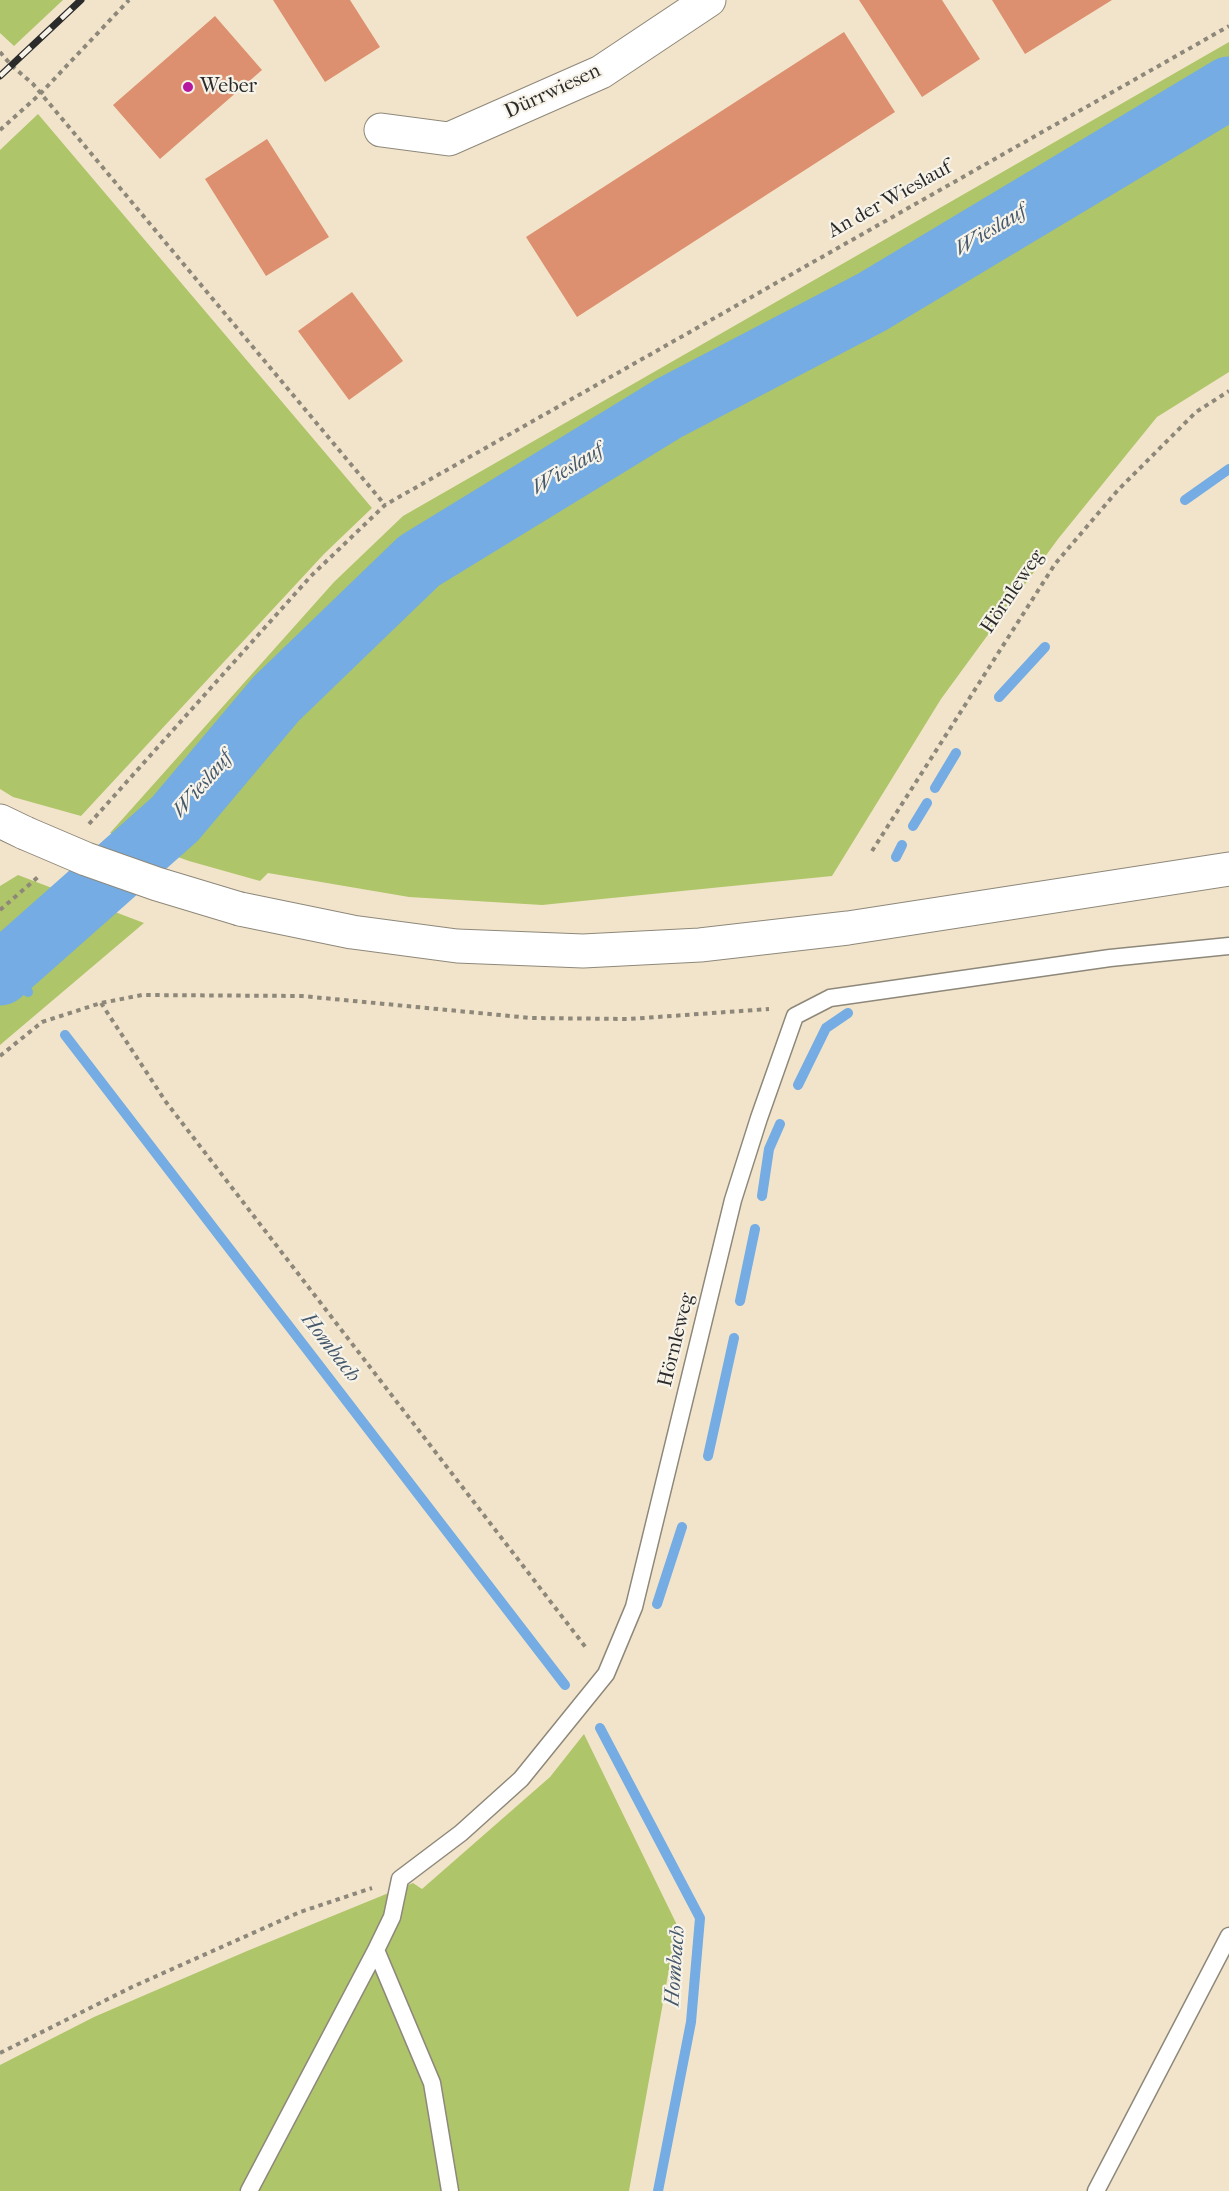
<!DOCTYPE html>
<html>
<head>
<meta charset="utf-8">
<style>
	body { margin:0 }
	canvas { display:block; background:#f2e4ca }
</style>
</head>
<body>
<canvas width="1229" height="2191"></canvas>
<script>
const context = document.querySelector('canvas').getContext('2d');
context.lineJoin = 'round';
function fill(path, color) { context.fillStyle = color; context.fill(path, 'evenodd'); }
const shape = rows => new Path2D(rows.map(r => 'M' + r).join(''));
function strokePath(path, color, width, dash) { context.strokeStyle = color; context.lineWidth = width; context.lineCap = dash ? 'butt' : 'round'; context.setLineDash(dash || []); context.stroke(path); }
function label(font, color, halo, rows, align = 'center') {
  context.font = font + ' "IM FELL French Canon",serif'; context.lineWidth = 4.5; context.setLineDash([]); context.textBaseline = 'middle'; context.strokeStyle = halo; context.fillStyle = color; for (const [text, x, y, turn = 0] of rows) {
    context.save(); context.translate(x, y); context.rotate((+turn || 0) * Math.PI / 180); context.textAlign = isNaN(turn) ? turn : align; if (halo) context.strokeText(text, 0, 0); context.fillText(text, 0, 0); context.restore();
  }
}
const green = shape([
	[0,0,63,0,14,46,0,33],
	[1229,42,1229,372,1157,417,1058,539,941,699,832,876,542,905,409,897,268,873,260,881,189,861,110,833,334,582,403,516],
	[38,114,372,508,324,554,81,816,13,797,0,789,0,150],
	[18,875,144,923,0,1045,0,886],
	[584,1734,677,1925,629,2191,0,2191,0,2065,94,2017,247,1951,413,1883,422,1889,550,1777]
]);
const stream = shape([
	[1185,500,1229,469],
	[999,697,1045,647],
	[935,788,956,753],
	[913,826,927,803],
	[896,857,902,845],
	[9,967,28,992],
	[65,1035,565,1685],
	[798,1085,826,1028,848,1013],
	[762,1196,769,1149,780,1124],
	[740,1301,755,1229],
	[708,1456,734,1338],
	[657,1604,682,1527],
	[600,1728,700,1918,691,2022,658,2191]
]);
const river = shape([
	[0,974,175,819,276,699,419,561,669,408,872,302,1229,88]
]);
const building = shape([
	[273,0,350,0,380,47,325,82],
	[859,0,942,0,980,59,922,97],
	[992,0,1112,0,1025,54],
	[215,16,262,70,160,159,113,105],
	[844,32,895,112,577,317,526,237],
	[267,139,329,237,266,276,205,179],
	[352,292,403,361,349,400,298,331]
]);
const path = shape([
	[0,52,11,65,33,84,385,505],
	[0,130,40,94,129,0],
	[89,824,311,576,385,505,1229,26],
	[872,851,1055,564,1118,490,1196,412,1229,391],
	[0,910,38,877],
	[101,1003,166,1102,587,1649],
	[0,1056,42,1022,101,1003,142,995,302,996,531,1018,629,1019,769,1009],
	[0,2053,132,1987,300,1912,372,1888]
]);
const service = shape([
	[376,1950,432,2083,450,2191],
	[249,2191,376,1950,392,1917,400,1879,461,1833,521,1779,606,1674,634,1607,733,1200,759,1118,795,1016,830,998,1110,958,1229,946],
	[1096,2191,1229,1936]
]);
const minor = shape([
	[381,130,449,139,601,72,709,0]
]);
const secondary = shape([
	[0,821,25,833],
	[240,909,352,932,457,946,583,951,700,945,848,928,1229,869]
]);
const rail = shape([
	[0,76,81,0]
]);
const secondaryBridge = shape([
	[25,833,86,859,157,884,240,909]
]);
const markers = [
	[188,87,6,"#b5179e"]
];
const poiNames = [
	["Weber",200,87]
];
const streetNames = [
	["Dürrwiesen",553,92,-25],
	["An der Wieslauf",890,200,-29],
	["Hörnleweg",1013,592,-56],
	["Hörnleweg",677,1340,-76]
];
const waterNames = [
	["Wieslauf",991,231,-31],
	["Wieslauf",568,470,-31],
	["Wieslauf",203,785,-49],
	["Hombach",330,1348,52],
	["Hombach",676,1966,-86]
];
fill(green, '#afc56a');
strokePath(stream, '#74ace3', 10);
strokePath(river, '#74ace3', 63);
fill(building, '#dc906f');
strokePath(service, '#8e887a', 19);
strokePath(minor, '#8e887a', 35);
strokePath(secondary, '#8e887a', 35);
strokePath(path, '#8e887a', 4, [4.5, 4.5]);
strokePath(service, '#fff', 16);
strokePath(minor, '#fff', 33);
strokePath(secondary, '#fff', 33);
strokePath(rail, '#2b2b2b', 7);
strokePath(rail, '#f7f3e8', 4.5, [14]);
strokePath(secondaryBridge, '#8e887a', 35, []);
strokePath(secondaryBridge, '#fff', 33);
for (const [x, y, r, color] of markers) { const dot = new Path2D(); dot.arc(x, y, r, 0, 2 * Math.PI); context.fillStyle = color; context.fill(dot); strokePath(dot, '#f7f3e8', 2); }
label('20px', '#2b2b2b', '#f7f3e8', poiNames, 'left');
label('20px', '#2b2b2b', '#f7f3e8', streetNames);
label('italic 21px', '#45586b', '#f7f3e8', waterNames);
</script>
</body>
</html>
